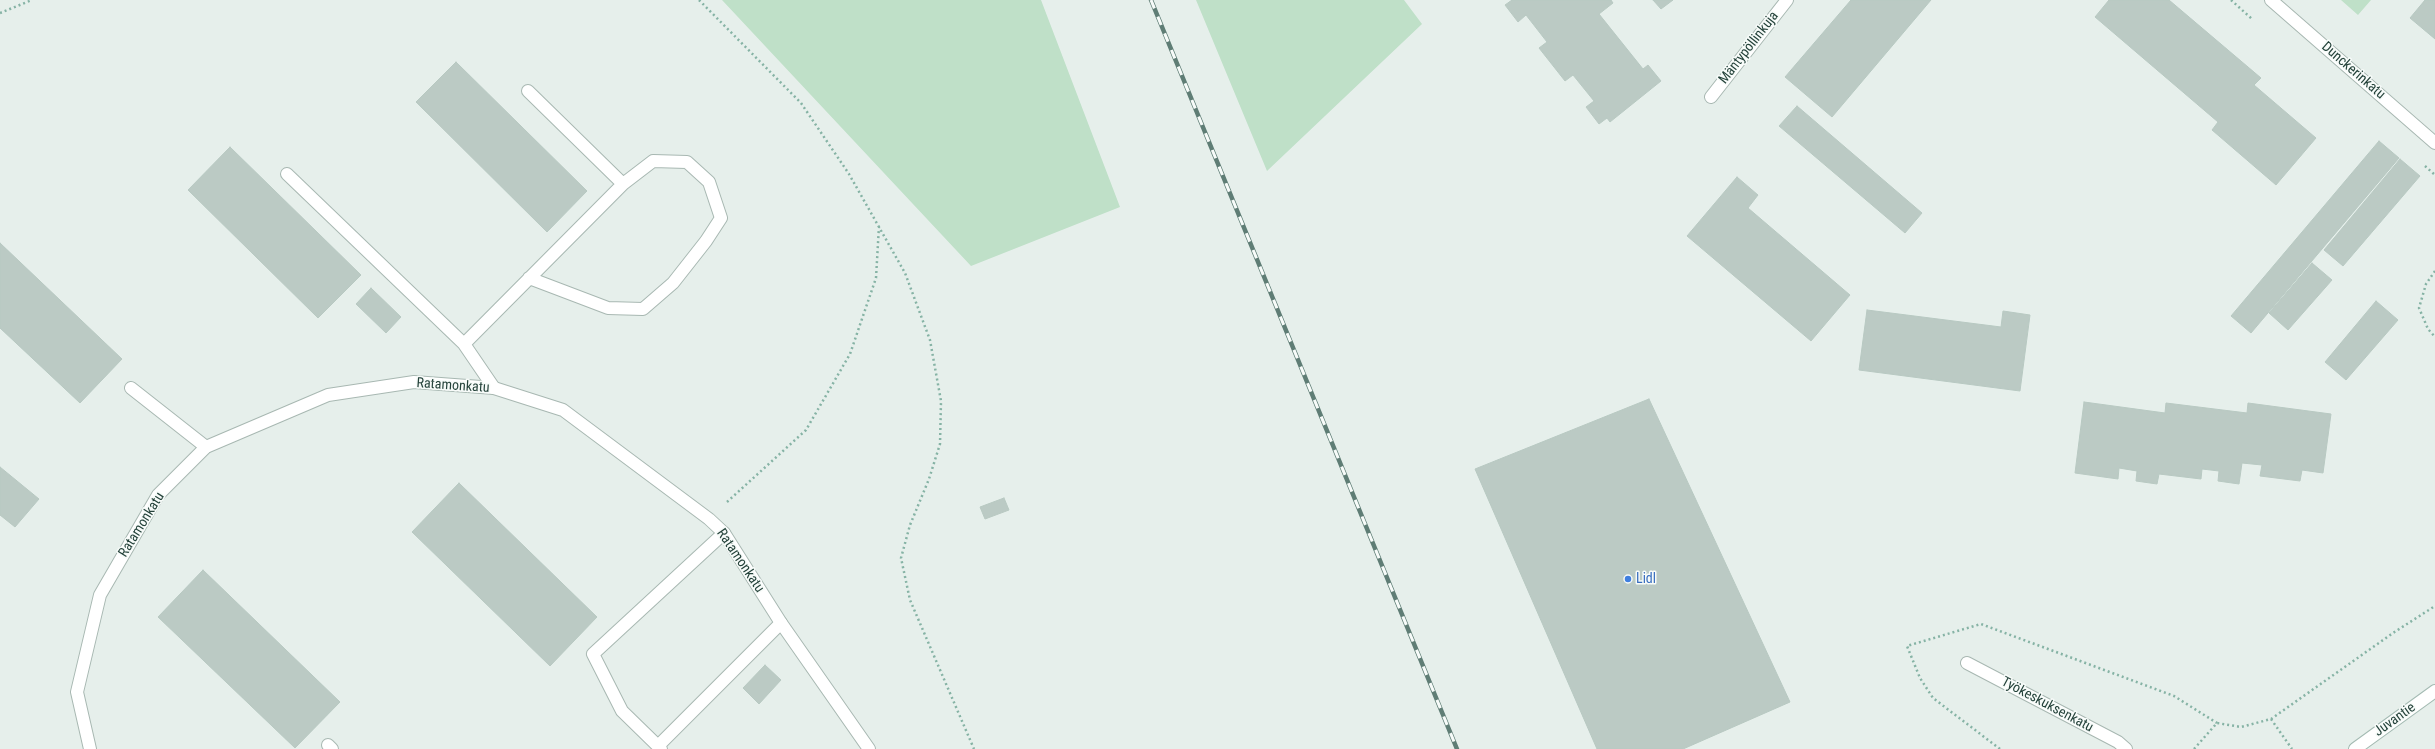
<!DOCTYPE html>
<html>
<head>
<meta charset="utf-8">
<style>
	body { margin:0 }
	canvas { display:block; background:#e6efeb }
</style>
</head>
<body>
<canvas width="2435" height="749"></canvas>
<script>
const context = document.querySelector('canvas').getContext('2d');
context.lineJoin = 'round';
function fill(path, color) { context.fillStyle = color; context.fill(path, 'evenodd'); }
const shape = rows => new Path2D(rows.map(r => 'M' + r).join(''));
function strokePath(path, color, width, dash) { context.strokeStyle = color; context.lineWidth = width; context.lineCap = dash ? 'butt' : 'round'; context.setLineDash(dash || []); context.stroke(path); }
function label(font, color, halo, rows, align = 'center') {
  context.font = font + ' "Roboto Condensed",sans-serif'; context.lineWidth = 3; context.setLineDash([]); context.textBaseline = 'middle'; context.strokeStyle = halo; context.fillStyle = color; for (const [text, x, y, turn = 0] of rows) {
    context.save(); context.translate(x, y); context.rotate((+turn || 0) * Math.PI / 180); context.textAlign = isNaN(turn) ? turn : align; if (halo) context.strokeText(text, 0, 0); context.fillText(text, 0, 0); context.restore();
  }
}
const green = shape([
	[722,0,1041,0,1120,207,971,266],
	[1196,0,1404,0,1422,24,1267,171],
	[2341,0,2371,0,2358,15]
]);
const building = shape([
	[1512,0,1611,0,1613,3,1599,14,1643,69,1648,65,1661,81,1610,122,1607,118,1599,124,1586,107,1594,101,1573,75,1565,81,1539,48,1547,42,1526,15,1518,22,1505,5,1512,0],
	[1653,0,1673,0,1661,9,1653,0],
	[1851,0,1931,0,1832,117,1785,77,1851,0],
	[2109,0,2169,0,2261,78,2254,85,2316,138,2276,185,2212,130,2218,122,2095,17,2109,0],
	[2425,0,2435,0,2435,39,2410,18,2425,0],
	[456,62,587,191,547,232,416,102,456,62],
	[1797,106,1922,213,1905,233,1779,126,1797,106],
	[2379,141,2399,158,2251,333,2231,316,2379,141],
	[230,147,361,275,318,318,188,190,230,147],
	[2400,159,2420,176,2343,266,2324,250,2400,159],
	[1737,177,1758,195,1748,208,1850,295,1811,341,1687,236,1737,177],
	[0,243,122,359,80,403,0,328,0,243],
	[2312,263,2332,280,2288,330,2269,313,2312,263],
	[371,288,401,317,386,333,356,304,371,288],
	[2376,301,2398,320,2346,380,2325,362,2376,301],
	[1867,310,2001,327,2003,311,2030,315,2020,391,1859,370,1867,310],
	[1649,399,1790,702,1683,749,1597,749,1475,469,1649,399],
	[2084,402,2165,413,2166,403,2247,413,2248,403,2331,414,2323,473,2302,470,2300,481,2260,476,2262,465,2242,463,2239,484,2218,481,2219,471,2202,469,2201,479,2159,474,2157,484,2136,481,2137,471,2119,468,2118,479,2075,473,2084,402],
	[0,467,39,499,15,527,0,515,0,467],
	[459,483,597,617,550,666,412,532,459,483],
	[1004,498,1009,510,985,519,980,507,1004,498],
	[203,570,340,702,295,748,158,617,203,570],
	[765,665,781,680,759,704,743,688,765,665]
]);
const path = shape([
	[699,0,801,103,849,174,905,273,930,340,941,401,940,444,929,479,910,525,901,558,910,600,974,749],
	[2231,0,2252,19],
	[0,13,32,0],
	[2425,166,2435,175],
	[2435,271,2426,284,2419,308,2428,329,2435,337],
	[727,502,806,430,850,354,876,278,879,226],
	[2271,719,2292,749],
	[2000,749,1933,698,1920,678,1907,646,1981,624,2174,696,2217,723],
	[2194,749,2217,723,2241,727,2271,719,2393,633,2435,606]
]);
const lane = shape([
	[287,174,464,344,494,388],
	[529,278,608,308,643,309,673,283,706,241,721,218,709,182,687,162,653,161,623,184],
	[464,344,623,184,528,91],
	[131,388,206,447],
	[328,745,332,749],
	[658,746,781,623],
	[661,749,622,711,593,654,724,533]
]);
const street = shape([
	[2271,0,2435,143],
	[1711,97,1787,0],
	[1967,663,2118,742,2126,749],
	[90,749,77,692,100,595,158,495,206,447,328,395,414,382,494,388,563,410,709,519,724,533,781,623,869,749]
]);
const secondary = shape([
	[2355,749,2435,691]
]);
const rail = shape([
	[1151,0,1457,749]
]);
const markers = [
	[1628,579,4,"#3f7fe0"]
];
const streetNames = [
	["Mäntypöllinkuja",1749,48,-52],
	["Dunckerinkatu",2353,71,41],
	["Ratamonkatu",453,386,4],
	["Ratamonkatu",142,525,-58],
	["Ratamonkatu",740,561,56],
	["Työkeskuksenkatu",2047,705,28],
	["Juvantie",2395,720,-36]
];
const shopNames = [
	["Lidl",1636,579]
];
fill(green, '#bfe0c8');
fill(building, '#bbcac4');
strokePath(building, '#b8c9c2', 1);
strokePath(lane, '#a8b8b2', 14);
strokePath(street, '#a8b8b2', 14);
strokePath(secondary, '#a4bbb3', 14);
strokePath(path, '#86b3a5', 2.5, [2, 3]);
strokePath(lane, '#fff', 12);
strokePath(street, '#fff', 12);
strokePath(secondary, '#fff', 12);
strokePath(rail, '#5f7d75', 4.5);
strokePath(rail, '#f7fbf9', 3, [9]);
for (const [x, y, r, color] of markers) { const dot = new Path2D(); dot.arc(x, y, r, 0, 2 * Math.PI); context.fillStyle = color; context.fill(dot); strokePath(dot, '#f7fbf9', 1.5); }
label('14px', '#24423a', '#f7fbf9', streetNames);
label('14px', '#366cbe', '#f7fbf9', shopNames, 'left');
</script>
</body>
</html>
